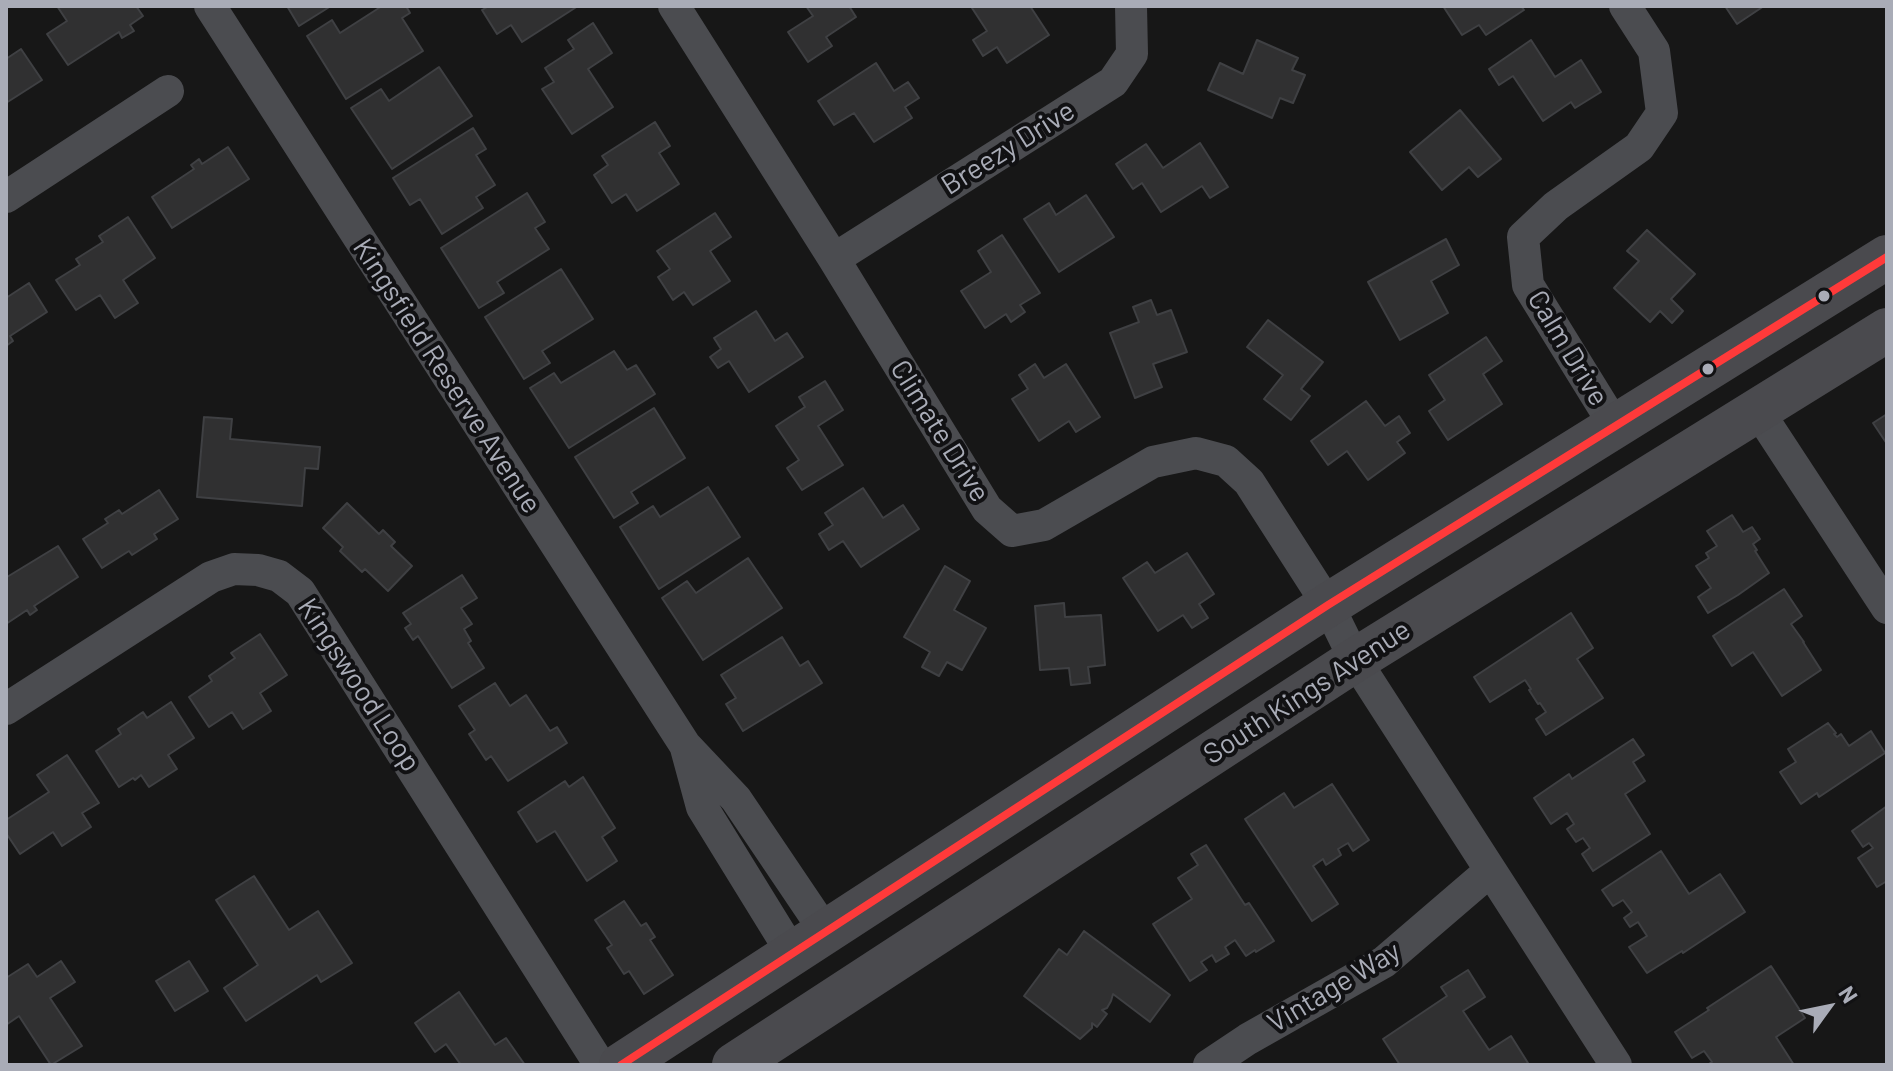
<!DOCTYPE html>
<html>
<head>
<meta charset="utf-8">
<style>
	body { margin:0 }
	#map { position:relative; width:1893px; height:1071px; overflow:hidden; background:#171717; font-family:Barlow,sans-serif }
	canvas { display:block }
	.frame { position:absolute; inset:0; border:8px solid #a9acb7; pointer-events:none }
	.north { position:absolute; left:1789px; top:967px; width:80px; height:80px; -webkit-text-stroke:6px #111113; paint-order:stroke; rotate:57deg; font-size:22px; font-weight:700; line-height:32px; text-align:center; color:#a9acb7 }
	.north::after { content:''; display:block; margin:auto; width:28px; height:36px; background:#a9acb7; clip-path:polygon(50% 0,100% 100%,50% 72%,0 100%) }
</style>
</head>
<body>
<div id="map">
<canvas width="1893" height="1071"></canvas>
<div class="frame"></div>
<div class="north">N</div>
</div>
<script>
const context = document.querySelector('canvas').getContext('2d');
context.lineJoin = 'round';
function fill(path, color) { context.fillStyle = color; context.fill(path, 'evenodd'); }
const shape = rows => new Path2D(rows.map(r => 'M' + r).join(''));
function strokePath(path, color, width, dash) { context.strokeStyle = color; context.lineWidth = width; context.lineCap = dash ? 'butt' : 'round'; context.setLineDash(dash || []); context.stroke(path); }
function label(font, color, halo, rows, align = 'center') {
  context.font = font + ' Barlow,sans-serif'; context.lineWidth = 8; context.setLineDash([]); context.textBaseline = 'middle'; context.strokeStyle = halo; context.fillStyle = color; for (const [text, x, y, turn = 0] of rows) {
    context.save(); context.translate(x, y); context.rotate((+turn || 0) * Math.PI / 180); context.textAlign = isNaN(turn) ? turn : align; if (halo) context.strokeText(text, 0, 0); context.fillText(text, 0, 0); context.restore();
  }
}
const building = shape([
	[57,6,136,6,143,16,130,25,134,31,122,38,119,32,68,65,47,34,67,21,57,6],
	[287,6,331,6,299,26,287,6],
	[382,6,406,6,410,13,402,18,423,51,346,99,307,36,332,20,340,33,382,6],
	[489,6,578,6,522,42,511,25,497,34,482,10,489,6],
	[806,6,849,6,856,17,826,37,832,46,808,62,788,32,813,16,806,6],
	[974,6,1030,6,1049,35,1007,63,997,47,983,56,973,40,987,31,972,8,974,6],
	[1443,6,1521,6,1524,10,1486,35,1479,25,1462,35,1443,6],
	[1725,6,1764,6,1737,24,1725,6],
	[593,23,612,53,588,69,613,107,572,134,542,89,554,82,545,68,574,49,568,40,593,23],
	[1257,40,1298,58,1292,70,1305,75,1293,103,1280,98,1272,118,1208,90,1220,63,1243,74,1257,40],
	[1531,40,1555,77,1581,60,1601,92,1575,108,1571,102,1543,121,1513,76,1499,85,1489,69,1531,40],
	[21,49,42,80,6,103,6,59,21,49],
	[876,63,894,91,908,82,919,98,905,107,912,118,874,142,854,113,834,125,818,101,876,63],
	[439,67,472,116,392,169,351,108,381,89,389,101,439,67],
	[1460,110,1501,159,1478,177,1469,167,1442,190,1410,152,1460,110],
	[655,122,670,146,659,153,679,184,637,211,626,194,612,203,594,175,608,165,602,156,655,122],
	[473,128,486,149,476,155,495,185,476,197,483,208,442,234,420,199,410,205,393,178,473,128],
	[1200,143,1228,187,1210,198,1202,186,1161,212,1142,183,1133,189,1116,164,1146,144,1163,168,1200,143],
	[228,147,249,179,172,228,152,197,194,169,191,165,199,159,202,164,228,147],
	[527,193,545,222,535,228,549,249,497,282,504,293,479,308,441,248,527,193],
	[1086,195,1114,237,1059,272,1024,219,1049,203,1056,215,1086,195],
	[715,213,731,237,710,251,730,281,693,305,684,292,673,300,658,277,670,269,657,251,715,213],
	[128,217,155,258,123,280,138,303,115,318,100,295,76,310,56,280,80,265,76,259,103,242,99,236,128,217],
	[1647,230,1695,274,1671,299,1683,311,1672,323,1660,311,1650,322,1614,288,1639,261,1627,251,1647,230],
	[1002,235,1040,293,1020,305,1025,312,1011,322,1006,314,985,328,961,291,991,272,978,251,1002,235],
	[1446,239,1459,265,1431,281,1448,313,1400,340,1368,282,1446,239],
	[561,269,593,319,542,351,550,363,524,379,485,317,561,269],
	[29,283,47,312,10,336,13,341,6,346,6,298,29,283],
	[1151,300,1157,315,1171,310,1187,352,1153,364,1162,387,1135,398,1110,333,1139,322,1133,307,1151,300],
	[756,311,775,341,787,333,803,357,749,392,729,361,718,368,710,357,721,349,714,338,756,311],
	[1268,320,1323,362,1301,389,1310,396,1291,420,1264,399,1283,375,1247,347,1268,320],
	[1486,337,1502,361,1483,374,1502,404,1448,440,1429,411,1445,400,1429,375,1486,337],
	[614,351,627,370,636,365,655,394,569,448,530,388,554,373,561,383,614,351],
	[1035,364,1044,378,1066,364,1100,417,1076,432,1069,421,1039,441,1012,399,1028,389,1019,375,1035,364],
	[825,381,843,410,818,426,843,465,802,490,787,468,799,460,776,426,805,407,799,397,825,381],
	[1366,401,1385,426,1399,416,1410,433,1397,442,1405,453,1368,480,1347,451,1328,465,1311,441,1366,401],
	[654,408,685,458,631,492,638,503,614,518,575,457,654,408],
	[1887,414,1887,444,1873,423,1887,414],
	[204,417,232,419,230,439,320,447,318,469,305,468,302,506,197,497,204,417],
	[708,487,740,537,659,589,620,527,653,506,660,517,708,487],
	[863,488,883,518,903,505,919,529,861,567,843,541,829,550,819,534,833,525,825,513,863,488],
	[159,490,178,519,154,534,157,539,132,555,129,551,102,568,83,539,108,523,105,519,119,510,122,514,159,490],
	[347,503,379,534,383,530,395,542,391,546,412,566,388,591,365,569,362,572,340,551,343,547,323,528,347,503],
	[1732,515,1743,532,1752,527,1760,539,1753,544,1757,550,1755,551,1769,573,1738,595,1708,613,1698,597,1711,588,1696,566,1709,558,1706,553,1717,546,1707,531,1732,515],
	[58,546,78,577,34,606,37,610,30,615,27,610,6,624,7,577,58,546],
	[1187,553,1214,594,1199,604,1208,618,1192,628,1183,615,1158,631,1123,578,1147,562,1155,573,1187,553],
	[748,558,782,608,703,660,662,598,687,581,696,593,748,558],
	[945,566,970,581,954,610,986,628,962,670,947,662,939,676,922,667,930,652,904,637,945,566],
	[462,575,477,598,461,608,472,624,464,629,471,641,468,643,484,668,452,688,418,636,413,640,405,628,411,624,403,613,462,575],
	[1784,589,1802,616,1791,624,1804,642,1803,642,1821,670,1782,696,1753,652,1732,666,1713,636,1784,589],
	[1064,603,1065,617,1101,615,1105,665,1088,667,1090,683,1071,685,1069,668,1040,670,1035,606,1064,603],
	[1571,613,1593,648,1577,659,1603,698,1546,735,1536,719,1546,712,1540,703,1538,704,1529,690,1531,689,1525,680,1490,702,1474,677,1571,613],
	[260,634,287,675,260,693,271,711,243,729,232,712,209,727,189,697,212,681,209,676,235,658,231,653,260,634],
	[782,637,800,666,808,661,822,683,743,731,726,704,736,698,721,675,782,637],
	[495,683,510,706,526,695,550,731,557,727,567,743,508,781,491,756,486,760,469,734,475,730,459,706,495,683],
	[171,702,194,738,168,755,177,769,149,787,141,775,135,780,133,778,119,787,96,751,121,734,118,729,143,712,147,718,171,702],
	[1828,723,1836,733,1834,734,1837,737,1841,734,1849,746,1871,731,1885,753,1819,797,1817,793,1801,804,1780,772,1796,762,1788,749,1828,723],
	[1633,739,1644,755,1633,762,1645,781,1625,794,1650,834,1593,871,1582,854,1590,848,1583,838,1576,842,1567,829,1574,824,1567,813,1551,824,1534,798,1569,774,1572,779,1633,739],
	[67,755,99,803,82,813,91,827,62,846,53,832,20,854,6,833,6,820,49,792,37,775,67,755],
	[583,777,615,828,602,837,617,861,587,881,555,831,537,842,518,812,565,781,569,787,583,777],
	[1332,784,1369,840,1353,851,1348,843,1338,849,1341,855,1326,865,1323,859,1313,866,1338,904,1312,921,1245,819,1284,793,1294,808,1332,784],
	[1887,806,1887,881,1877,887,1858,858,1873,848,1869,843,1863,847,1852,831,1887,806],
	[1206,845,1245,905,1249,903,1274,941,1256,952,1255,950,1246,956,1235,940,1225,947,1229,954,1216,962,1212,955,1201,962,1207,970,1190,981,1153,924,1192,899,1178,878,1198,865,1191,854,1206,845],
	[1661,851,1689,894,1720,874,1745,912,1683,953,1682,951,1647,973,1629,947,1647,936,1638,922,1630,927,1624,918,1632,912,1623,900,1613,906,1602,890,1661,851],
	[254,876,289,930,318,911,352,963,321,982,317,975,246,1021,224,988,258,965,216,900,254,876],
	[624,901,641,926,646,923,655,937,650,940,673,975,644,994,629,971,624,974,607,948,612,945,595,920,624,901],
	[1084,931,1170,995,1150,1022,1113,994,1111,1001,1107,1008,1102,1010,1107,1014,1097,1027,1092,1023,1092,1028,1080,1039,1024,996,1059,949,1067,955,1084,931],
	[61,961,75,982,50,998,82,1046,51,1065,19,1016,6,1025,6,978,28,964,37,977,61,961],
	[189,961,208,991,175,1011,156,981,189,961],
	[1771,966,1805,1018,1776,1037,1794,1065,1707,1065,1712,1062,1704,1051,1692,1058,1675,1032,1709,1010,1707,1008,1771,966],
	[1468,970,1485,997,1463,1011,1489,1050,1511,1036,1528,1063,1524,1065,1400,1065,1383,1039,1447,996,1441,987,1468,970],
	[459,992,495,1045,506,1038,525,1065,461,1065,446,1044,435,1052,415,1023,459,992]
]);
const street = shape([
	[210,6,685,745,736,799,825,931],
	[674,6,834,259,987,509,1012,531,1044,525,1153,462,1196,453,1226,461,1249,482,1328,605,1355,660,1616,1065],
	[6,197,168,91],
	[834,259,1113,82,1132,54,1131,6],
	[1758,411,1887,608],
	[1615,426,1528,285,1523,237,1556,206,1639,147,1662,113,1654,51,1625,6],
	[6,709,211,577,234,569,258,570,279,576,300,592,600,1065],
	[686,748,702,807,792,953],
	[1209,1065,1248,1039,1384,962,1490,871]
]);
const secondary = shape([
	[621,1065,1328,605,1887,257],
	[734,1065,1355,660,1887,330]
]);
const bus1 = shape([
	[621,1065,1328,605,1887,257]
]);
const markers = [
	[1824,296,7,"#a9acb7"],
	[1708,369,7,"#a9acb7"]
];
const streetNames = [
	["Breezy Drive",1008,148,-32],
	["Calm Drive",1568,348,59],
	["Kingsfield Reserve Avenue",447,376,57],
	["Climate Drive",940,431,58],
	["Kingswood Loop",359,685,57],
	["South Kings Avenue",1307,692,-33],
	["Vintage Way",1334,987,-31]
];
fill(building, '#303031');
strokePath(building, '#3f4043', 2);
strokePath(street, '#4b4c50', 32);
strokePath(secondary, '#4a4a4e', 44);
strokePath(bus1, '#ff3a3a', 8);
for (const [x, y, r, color] of markers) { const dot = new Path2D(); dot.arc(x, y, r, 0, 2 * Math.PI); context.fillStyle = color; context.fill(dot); strokePath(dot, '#111113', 3); }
label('28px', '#a9acb7', '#111113', streetNames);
</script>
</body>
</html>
